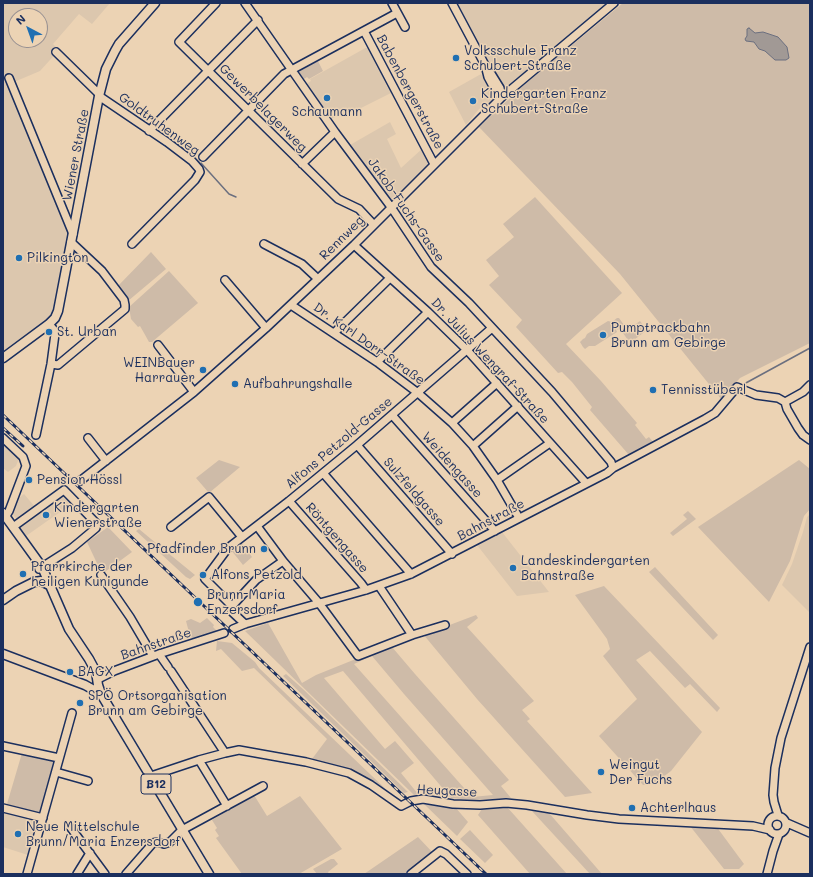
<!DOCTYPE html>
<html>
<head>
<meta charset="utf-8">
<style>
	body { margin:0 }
	#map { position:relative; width:813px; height:877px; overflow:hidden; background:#ecd3b4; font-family:Mali,sans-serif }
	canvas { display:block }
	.frame { position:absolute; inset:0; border:4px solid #1b2f5e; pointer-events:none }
	.north { position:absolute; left:8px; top:8px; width:40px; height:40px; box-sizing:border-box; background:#ecd3b4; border:1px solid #989192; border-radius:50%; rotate:319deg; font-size:11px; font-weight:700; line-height:16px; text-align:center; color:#1b2f5e }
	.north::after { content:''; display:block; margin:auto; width:14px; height:18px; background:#1f6fb2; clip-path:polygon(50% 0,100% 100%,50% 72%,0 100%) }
</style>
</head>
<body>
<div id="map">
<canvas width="813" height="877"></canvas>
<div class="frame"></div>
<div class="north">N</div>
</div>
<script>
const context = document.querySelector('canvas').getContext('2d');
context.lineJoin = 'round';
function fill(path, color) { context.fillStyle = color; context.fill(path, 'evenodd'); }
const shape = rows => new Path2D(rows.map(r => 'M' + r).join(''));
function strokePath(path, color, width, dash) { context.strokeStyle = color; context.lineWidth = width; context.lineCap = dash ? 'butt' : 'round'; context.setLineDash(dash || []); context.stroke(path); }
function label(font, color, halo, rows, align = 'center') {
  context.font = font + ' Mali,sans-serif'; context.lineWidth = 3; context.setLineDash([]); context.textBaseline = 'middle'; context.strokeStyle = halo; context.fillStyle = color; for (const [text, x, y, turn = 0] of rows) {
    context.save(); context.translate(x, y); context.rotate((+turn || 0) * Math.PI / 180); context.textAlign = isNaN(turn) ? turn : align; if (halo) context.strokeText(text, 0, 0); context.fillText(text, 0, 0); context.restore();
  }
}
const built = shape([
	[3,3,110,3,92,24,79,14,53,44,59,50,40,71,14,82,69,237,54,311,44,324,3,353],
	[16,16,40,16,40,40,16,40],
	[455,3,609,3,505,89,502,88],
	[369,46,393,92,349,114,343,114,330,119,306,84,311,81,310,79],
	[481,74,495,98,489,104,488,103,479,109,466,125,449,92],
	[390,122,396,134,387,139,401,168,423,148,429,161,428,165,391,200,350,145],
	[3,443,19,458,16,466,8,472,3,468],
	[24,494,35,507,18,520,13,515,19,498],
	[63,495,70,505,26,536,19,527],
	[810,514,810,613,782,585,792,564,803,532,807,517],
	[502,532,549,592,517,596,477,545],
	[3,811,36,819,37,821,28,855,3,847]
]);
const green = shape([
	[623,3,810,3,810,343,740,378,721,399,620,274,479,127,525,84],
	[318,61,323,71,309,79,307,77,304,79,299,73,300,71],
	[535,197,622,293,566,344,601,381,637,423,635,425,646,439,649,437,654,443,629,455,590,410,592,407,572,382,562,372,558,373,516,327,522,320,489,285,499,276,486,260,514,237,503,224],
	[151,252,166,269,128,301,117,287],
	[169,271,198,303,152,342,149,342,144,333,140,326,138,327,131,319,129,307],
	[617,318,619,318,624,325,618,330,612,323,612,326,615,327,617,332,595,346,589,346,585,349,583,347,580,342,583,339,585,338,587,334,608,321,612,322],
	[640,321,647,330,630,343,623,333],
	[219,460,240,467,209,493,196,478],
	[799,460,810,469,810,509,804,516,790,561,769,602,698,527],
	[688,511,696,519,673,536,670,533,687,519,683,515],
	[108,527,132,552,102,574,87,542],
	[139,529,151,539,195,575,190,579,186,577,136,531],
	[241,542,252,557,243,565,231,550],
	[655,567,718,635,713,640,649,572],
	[604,586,720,708,717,712,690,684,685,688,650,651,636,660,702,732,671,771,655,783,643,785,599,736,637,699,603,656,610,649,607,639,575,595],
	[476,615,478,618,467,627,534,701,522,710,530,719,527,721,592,793,565,797,477,699,423,634,392,647,415,674,509,780,501,786,511,798,473,800,451,798,343,671,324,678,385,749,395,741,414,763,401,773,418,794,414,795,245,631,268,623,302,683,316,675,413,636,447,626],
	[372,656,404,694,493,795,472,797,354,664],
	[207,618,214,625,213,627,218,632,195,639,192,638,190,636,186,621,191,619,200,623],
	[217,641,232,643,255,662,259,668,394,797,352,770,312,759,327,739,254,668,242,671,221,649,216,651],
	[286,674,304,690,408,792,404,793,283,676],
	[22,753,55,760,40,813,7,804],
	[254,795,267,816,300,796,342,849,299,874,242,874,216,838,219,836,215,830,217,828,212,820],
	[424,804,455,807,468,822,457,836],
	[507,807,567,874,530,874,478,815,482,809],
	[531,810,549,813,602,874,590,874],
	[690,826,716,826,744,864,739,869,724,869],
	[470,830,493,855,485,863,460,839],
	[418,837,434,854,407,874,364,874],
	[331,859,334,859,338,864,328,872,329,874,317,874,313,869]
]);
const water = shape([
	[749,28,755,33,763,32,778,37,787,47,789,58,786,60,775,60,765,51,759,49,754,42,746,41,745,39,747,36,747,29,749,28]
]);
const stream = shape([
	[173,142,181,147,199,162],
	[201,163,229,194,236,197],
	[744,384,810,348]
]);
const minor = shape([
	[216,3,179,42,338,199,359,209,373,224],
	[245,3,335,132,391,207,431,267,469,303,552,392,611,462,613,468],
	[392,3,405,27],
	[452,3,485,65,488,77,495,90,502,97],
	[364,31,434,164],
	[56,52,99,94],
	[487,67,500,88,502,97],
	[9,78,73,234],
	[99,96,167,142,192,161,199,169,200,172,195,180,132,244],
	[149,131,258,20],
	[203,157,284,74,397,13],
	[302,164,335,132],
	[264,244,302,264,318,279],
	[354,245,428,312,467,350,586,483],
	[225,280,266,328],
	[291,305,377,362,418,393,452,423,473,446,497,480,519,518],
	[334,333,390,278],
	[158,345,194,392],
	[377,362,428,312],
	[51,364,58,365,125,309,125,305,124,300,102,271,71,242],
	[785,402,787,409,798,428,803,435,810,440],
	[785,402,803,392,810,385],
	[392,415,495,531],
	[452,423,497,383],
	[36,435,51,364,55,334,54,330,49,324],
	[3,438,23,457,26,466,9,511,6,516],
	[88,438,106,461],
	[357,445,452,554],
	[473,446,518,406],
	[323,473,411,574],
	[497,480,550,443],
	[80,481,194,392,266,328,354,245,502,97,614,3],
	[289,501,361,583,366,590],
	[257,526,283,561,319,603,358,656,412,635,445,625],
	[13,527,64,490,97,524,96,528,72,548,39,569],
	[171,527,209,497,242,537],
	[101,575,130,617,153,656],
	[379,586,412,635],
	[232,606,256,580,283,561],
	[245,624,231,611,232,606,205,579,228,548,289,501,357,445,492,328],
	[233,629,245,624,366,590,411,574,607,473,613,468,705,419,715,413,737,387,756,395,778,398,785,402],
	[159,654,168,667],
	[171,671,225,753],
	[98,679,114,671,159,654,224,633],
	[3,746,59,758],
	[199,760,227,806],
	[56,772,88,781],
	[151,776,199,760,225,753,239,750,306,762,349,773,371,785,401,806,411,801,423,799,453,804,480,805,506,803,527,805,587,815,619,819,753,826,770,830],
	[3,808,43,818],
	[778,815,774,802,773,795,775,768,781,738,810,647],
	'768 825a9 9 0 1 1 18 0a9 9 0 1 1-18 0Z',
	[787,823,810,833],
	[71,828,105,874],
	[27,874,72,713],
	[77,874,90,853],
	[126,874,153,843,158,842,164,844,170,842,182,830,263,786],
	[411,874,440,851,446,854,467,874],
	[767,874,773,851,779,834]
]);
const major = shape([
	[3,358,49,324,55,318,58,311,99,96,106,69,115,51,119,44,155,3],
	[3,513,42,567,69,629,89,659,96,672,98,685,101,694,209,874],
	[3,600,16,591,34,582,41,581,51,586],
	[3,654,85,685,101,694]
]);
const rail = shape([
	[3,415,486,874],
	[3,428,23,446]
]);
const markers = [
	[456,58,4,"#1f6fb2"],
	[327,98,4,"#1f6fb2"],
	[473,101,4,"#1f6fb2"],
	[19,258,4,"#1f6fb2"],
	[49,332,4,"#1f6fb2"],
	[603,335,4,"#1f6fb2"],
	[203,370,4,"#1f6fb2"],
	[235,384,4,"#1f6fb2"],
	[653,390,4,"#1f6fb2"],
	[29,480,4,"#1f6fb2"],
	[46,515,4,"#1f6fb2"],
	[264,549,4,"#1f6fb2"],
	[513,568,4,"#1f6fb2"],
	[23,574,4,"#1f6fb2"],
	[203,575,4,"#1f6fb2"],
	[198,602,5,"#1f6fb2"],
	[70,672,4,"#1f6fb2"],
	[80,703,4,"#1f6fb2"],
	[601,772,4,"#1f6fb2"],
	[632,808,4,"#1f6fb2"],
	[18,834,4,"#1f6fb2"]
];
const shields = [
	[156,784,30]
];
const shieldNames = [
	["B12",156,784]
];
const poiNames = [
	["Volksschule Franz",464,51],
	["Schubert-Straße",464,66],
	["Kindergarten Franz",481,94],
	["Schubert-Straße",481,109],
	["Schaumann",327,112,"center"],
	["Pilkington",27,258],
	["Pumptrackbahn",611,328],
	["Brunn am Gebirge",611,343],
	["St. Urban",57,332],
	["WEINBauer",195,363,"right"],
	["Harrauer",195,378,"right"],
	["Aufbahrungshalle",243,384],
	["Tennisstüberl",661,390],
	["Pension Hössl",37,480],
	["Kindergarten",54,508],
	["Wienerstraße",54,523],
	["Pfadfinder Brunn",256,549,"right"],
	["Landeskindergarten",521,561],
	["Bahnstraße",521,576],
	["Pfarrkirche der",31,567],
	["heiligen Kunigunde",31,582],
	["Alfons Petzold",211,575],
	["Brunn-Maria",207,595],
	["Enzersdorf",207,610],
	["BAGX",78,672],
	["SPÖ Ortsorganisation",88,696],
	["Brunn am Gebirge",88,711],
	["Weingut",609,765],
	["Der Fuchs",609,780],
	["Achterlhaus",640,808],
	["Neue Mittelschule",26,827],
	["Brunn/Maria Enzersdorf",26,842]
];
const streetNames = [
	["Babenbergerstraße",410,92,62],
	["Gewerbelagerweg",263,108,45],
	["Goldtruhenweg",159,124,36],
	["Wiener Straße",76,155,-79],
	["Jakob-Fuchs-Gasse",406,210,55],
	["Rennweg",342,238,-45],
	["Dr. Karl Dorr-Straße",369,344,35],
	["Dr. Julius Wengraf-Straße",490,361,47],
	["Alfons Petzold-Gasse",339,443,-40],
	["Weidengasse",452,465,48],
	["Sulzfeldgasse",414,492,49],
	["Bahnstraße",491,520,-28],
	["Röntgengasse",337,538,49],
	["Bahnstraße",156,644,-19],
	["Heugasse",447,791,3]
];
fill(built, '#dcc7ae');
fill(green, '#cebba8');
fill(water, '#a19995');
strokePath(water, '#6b6f7f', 1);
strokePath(stream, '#6b6f7f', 1.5);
strokePath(minor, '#1b2f5e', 10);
strokePath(major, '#1b2f5e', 11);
strokePath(minor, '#ecd3b4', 7);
strokePath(major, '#ecd3b4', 8);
strokePath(rail, '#1b2f5e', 3);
strokePath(rail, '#ecd3b4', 1.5, [4.5]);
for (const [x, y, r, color] of markers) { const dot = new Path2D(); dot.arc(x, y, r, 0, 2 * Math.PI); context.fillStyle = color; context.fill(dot); strokePath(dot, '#ecd3b4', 1.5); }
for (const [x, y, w] of shields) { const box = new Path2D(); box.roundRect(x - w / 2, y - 10, w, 20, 3); context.fillStyle = '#ecd3b4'; context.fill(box); strokePath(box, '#1b2f5e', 1); }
label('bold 12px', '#1b2f5e', null, shieldNames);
label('13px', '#1b2f5e', '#ecd3b4', poiNames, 'left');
label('13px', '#1b2f5e', '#ecd3b4', streetNames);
</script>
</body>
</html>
